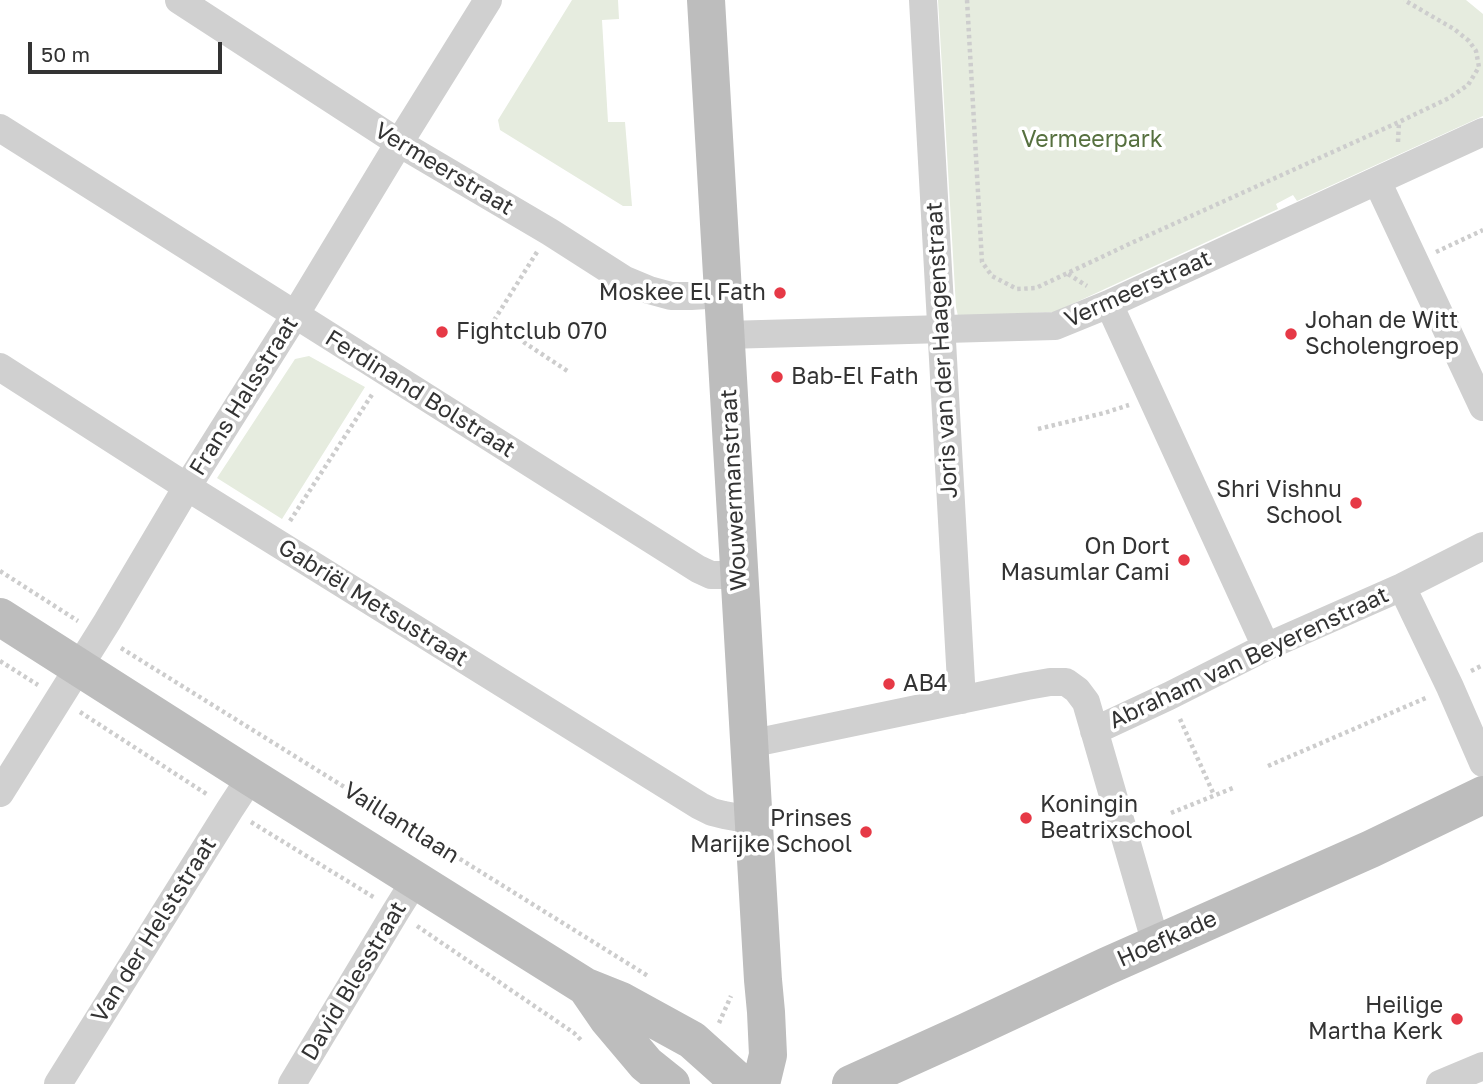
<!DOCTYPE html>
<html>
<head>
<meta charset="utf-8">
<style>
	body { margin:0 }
	#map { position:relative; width:1483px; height:1084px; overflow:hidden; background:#fff; font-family:"Golos Text",sans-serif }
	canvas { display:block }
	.scale { position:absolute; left:28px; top:42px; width:194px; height:32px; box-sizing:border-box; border:4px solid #333; border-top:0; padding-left:9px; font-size:21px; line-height:24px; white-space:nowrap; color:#333; -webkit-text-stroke:5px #fff; paint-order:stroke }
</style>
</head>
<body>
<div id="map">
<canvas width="1483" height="1084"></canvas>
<div class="scale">50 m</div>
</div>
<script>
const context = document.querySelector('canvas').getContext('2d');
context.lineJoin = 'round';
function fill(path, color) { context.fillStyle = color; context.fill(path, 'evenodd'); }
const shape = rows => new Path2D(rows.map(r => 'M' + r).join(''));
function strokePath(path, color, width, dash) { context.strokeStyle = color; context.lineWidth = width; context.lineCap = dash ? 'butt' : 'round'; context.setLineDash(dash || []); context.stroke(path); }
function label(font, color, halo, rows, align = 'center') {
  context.font = font + ' "Golos Text",sans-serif'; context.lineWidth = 7; context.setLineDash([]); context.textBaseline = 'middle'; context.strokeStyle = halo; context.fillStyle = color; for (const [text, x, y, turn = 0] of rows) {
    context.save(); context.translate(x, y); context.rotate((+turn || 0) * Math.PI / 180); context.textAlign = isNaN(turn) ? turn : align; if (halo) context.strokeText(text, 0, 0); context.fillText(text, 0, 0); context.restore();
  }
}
const green = shape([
	[572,0,618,0,619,19,602,20,608,122,625,122,632,206,623,206,500,130,498,120],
	[938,0,1466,0,1483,14,1483,116,1297,201,1293,195,1276,204,1278,209,1055,312,958,316,956,307],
	[309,356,365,387,282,519,217,478,295,359]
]);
const path = shape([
	[967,0,982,262,992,276,1017,289,1036,288,1127,245,1399,122,1449,98,1468,85,1479,67,1476,51,1469,41,1454,29,1404,0],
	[1398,142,1399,122],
	[537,252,493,322,569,372],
	[1436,252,1483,230],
	[1068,274,1087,286],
	[1038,429,1104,413,1129,405],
	[290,521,373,393],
	[0,571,78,621],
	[121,648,648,976],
	[0,661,38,685],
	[1471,671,1483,665],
	[80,712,208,795],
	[1180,719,1214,795],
	[1268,766,1428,697],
	[1171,813,1233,788],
	[251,822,375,898],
	[417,926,574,1033,582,1041],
	[719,1023,731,996]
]);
const street = shape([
	[179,0,399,143,550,232,625,280,649,290,671,296,691,296,723,294],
	[923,0,962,700],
	[0,128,698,569,711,575,739,575],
	[1377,181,1483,407],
	[1109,304,1266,647],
	[725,335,1055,326,1109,304,1483,132],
	[0,367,187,487,700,806,712,812,724,815,735,817,753,816],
	[1402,587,1450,687,1483,763],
	[1094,731,1169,696,1266,647,1402,587,1483,546],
	[749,744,1027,686,1050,682,1066,682,1077,690,1086,702,1156,944],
	[0,793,107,622,187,487,295,315,399,143,488,0],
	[58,1084,230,809,251,777],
	[292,1084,396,911,416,879],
	[1440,1084,1483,1066]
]);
const secondary = shape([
	[706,0,763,980,766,1012,768,1055,761,1084],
	[0,617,251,777,586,987,621,1001,692,1040,741,1084],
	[586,987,608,1019,646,1064,671,1084],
	[851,1084,966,1032,1107,966,1371,849,1483,795]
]);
const markers = [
	[780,293,7,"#e63946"],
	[442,332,7,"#e63946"],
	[1291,334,7,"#e63946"],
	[777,377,7,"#e63946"],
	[1356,503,7,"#e63946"],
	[1184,560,7,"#e63946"],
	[889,684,7,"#e63946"],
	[1026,818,7,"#e63946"],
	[866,832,7,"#e63946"],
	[1457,1019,7,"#e63946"]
];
const parkNames = [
	["Vermeerpark",1092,140]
];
const streetNames = [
	["Vermeerstraat",444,169,31],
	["Vermeerstraat",1138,289,-24],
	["Joris van der Haagenstraat",942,350,-93],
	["Ferdinand Bolstraat",420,394,32],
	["Frans Halsstraat",244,396,-58],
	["Wouwermanstraat",734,490,-93],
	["Gabriël Metsustraat",373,603,32],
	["Abraham van Beyerenstraat",1249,658,-25],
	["Vaillantlaan",401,823,32],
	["Van der Helststraat",154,930,-58],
	["Hoefkade",1167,939,-24],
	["David Blesstraat",354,981,-59]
];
const poiNames = [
	["Moskee El Fath",766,293],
	["Johan de Witt",1305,321,"left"],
	["Scholengroep",1305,347,"left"],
	["Fightclub 070",456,332,"left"],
	["Bab-El Fath",791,377,"left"],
	["Shri Vishnu",1342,490],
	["School",1342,516],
	["On Dort",1170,547],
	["Masumlar Cami",1170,573],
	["AB4",903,684,"left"],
	["Koningin",1040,805,"left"],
	["Beatrixschool",1040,831,"left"],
	["Prinses",852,819],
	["Marijke School",852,845],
	["Heilige",1443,1006],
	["Martha Kerk",1443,1032]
];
fill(green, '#e6ecdf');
strokePath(path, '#cdcdcd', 4.5, [3.5, 3.5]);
strokePath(street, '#d0d0d0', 28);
strokePath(secondary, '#bdbdbd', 38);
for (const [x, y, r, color] of markers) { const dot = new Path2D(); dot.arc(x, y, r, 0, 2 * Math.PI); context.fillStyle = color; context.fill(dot); strokePath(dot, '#fff', 2.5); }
label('23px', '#56703f', '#fff', parkNames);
label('23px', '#333', '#fff', streetNames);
label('23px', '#333', '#fff', poiNames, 'right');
</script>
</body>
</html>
